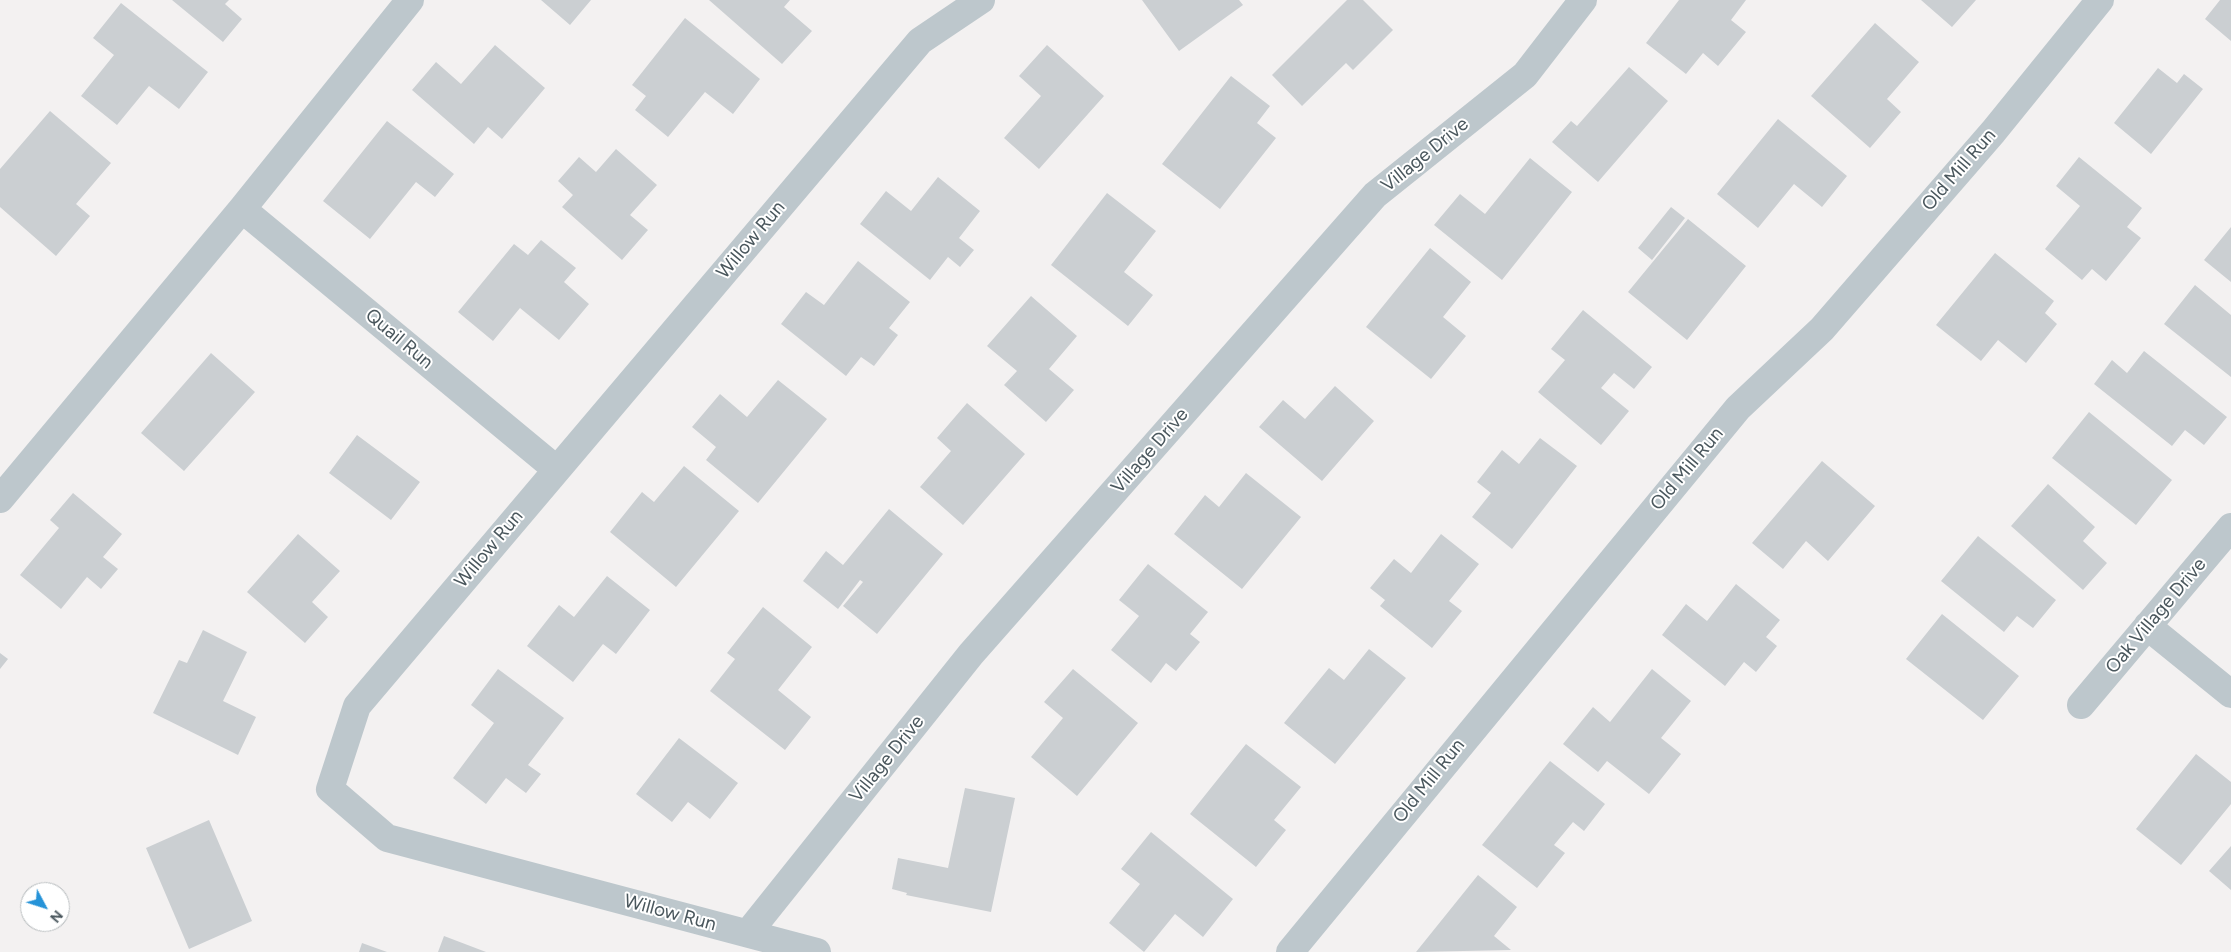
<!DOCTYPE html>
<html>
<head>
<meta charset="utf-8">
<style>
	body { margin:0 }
	#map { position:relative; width:2231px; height:952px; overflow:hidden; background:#f3f1f1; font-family:Figtree,sans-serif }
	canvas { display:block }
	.north { position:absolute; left:20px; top:882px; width:50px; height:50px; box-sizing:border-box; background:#fff; border:1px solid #b7bcbe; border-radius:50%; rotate:130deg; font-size:14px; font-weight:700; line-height:20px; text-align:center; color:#4a575d }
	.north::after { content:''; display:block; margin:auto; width:18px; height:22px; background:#2693d8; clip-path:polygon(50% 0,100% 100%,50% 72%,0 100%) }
</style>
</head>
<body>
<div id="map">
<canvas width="2231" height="952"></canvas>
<div class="north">N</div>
</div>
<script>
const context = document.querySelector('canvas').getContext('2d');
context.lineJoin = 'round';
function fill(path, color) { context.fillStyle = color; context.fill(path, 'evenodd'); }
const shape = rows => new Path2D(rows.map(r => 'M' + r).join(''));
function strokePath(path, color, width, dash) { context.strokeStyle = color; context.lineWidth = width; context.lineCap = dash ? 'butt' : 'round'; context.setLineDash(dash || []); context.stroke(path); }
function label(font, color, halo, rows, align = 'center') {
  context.font = font + ' Figtree,sans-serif'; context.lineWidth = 4; context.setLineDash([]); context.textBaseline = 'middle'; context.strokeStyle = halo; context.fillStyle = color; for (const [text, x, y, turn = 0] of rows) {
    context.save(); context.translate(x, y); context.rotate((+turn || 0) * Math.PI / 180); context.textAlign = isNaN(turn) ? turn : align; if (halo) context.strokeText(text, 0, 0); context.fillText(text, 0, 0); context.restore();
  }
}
const building = shape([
	[172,0,229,0,225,4,242,19,223,42],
	[541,0,591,0,570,25],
	[709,0,790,0,784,7,812,31,782,64],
	[1142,0,1239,0,1243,5,1179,51],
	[1347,0,1363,0,1393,30,1353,70,1346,63,1302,106,1272,75],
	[1679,0,1746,0,1731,20,1746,32,1718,66,1703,53,1686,74,1646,43],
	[1921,0,1976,0,1952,27],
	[2220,0,2231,0,2231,41,2205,19],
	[121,3,208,72,179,109,149,86,117,125,81,96,114,55,93,38],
	[685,18,760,79,733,114,705,92,668,137,635,110,646,96,632,85],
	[1875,23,1919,62,1887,99,1901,112,1870,148,1811,96],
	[495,45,545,88,502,139,488,127,474,144,412,90,436,62,461,84],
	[1047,45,1104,96,1039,169,1004,138,1041,96,1019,76],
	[1629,67,1668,101,1598,182,1552,142,1571,121,1577,126],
	[2158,68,2177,83,2184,74,2203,89,2151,154,2114,123],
	[1231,76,1270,106,1257,123,1276,138,1220,209,1162,164],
	[50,111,111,163,76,204,90,216,56,256,0,207,0,169],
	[1778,119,1847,176,1822,207,1794,184,1758,228,1717,194],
	[387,121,454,174,435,197,416,182,370,239,323,201],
	[616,149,657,185,630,215,648,230,622,260,562,207,573,195,558,181,579,157,596,172],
	[2079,157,2142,208,2127,227,2141,238,2106,281,2092,269,2082,280,2045,249,2080,206,2056,186],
	[1530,158,1572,192,1502,280,1434,225,1460,194,1485,214],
	[938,177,980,211,959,238,974,250,960,267,948,257,930,280,860,224,886,191,911,211],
	[1107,193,1156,231,1124,272,1153,295,1128,326,1051,265],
	[1671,207,1685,218,1652,260,1638,248],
	[1688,219,1746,266,1687,340,1628,292],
	[2231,227,2231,282,2204,260],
	[541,240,576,268,564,282,589,304,559,340,520,308,493,341,458,312,514,244,528,255],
	[1430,248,1471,282,1443,317,1466,336,1431,379,1366,327],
	[1995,253,2054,301,2045,313,2057,324,2026,363,1998,340,1981,361,1936,325],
	[858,261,910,302,889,328,898,335,874,366,861,357,846,376,781,324,806,292,824,305],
	[2195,285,2231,315,2231,377,2164,324],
	[1031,296,1077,336,1049,369,1074,390,1046,422,1004,385,1017,371,987,346],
	[1583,310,1652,367,1634,389,1614,373,1601,388,1629,411,1601,445,1538,392,1565,360,1551,349],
	[2144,351,2227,417,2204,445,2185,430,2172,446,2094,384,2112,360,2127,373],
	[211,353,255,392,184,471,141,433],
	[778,380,827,419,758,503,706,460,716,447,692,427,720,394,747,417],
	[1335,386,1374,421,1322,481,1259,427,1283,400,1305,419],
	[967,403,1025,454,963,525,920,487,951,451,937,438],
	[2089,412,2172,480,2136,525,2052,458],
	[357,435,420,482,391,520,329,473],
	[1540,438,1577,466,1512,549,1472,517,1491,493,1477,482,1502,450,1519,464],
	[1822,461,1875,506,1828,561,1806,541,1783,569,1752,543],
	[684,466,739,511,676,587,610,532,642,492,654,502],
	[1246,473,1301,517,1242,589,1174,534,1205,495,1219,507],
	[2048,484,2095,527,2083,541,2107,563,2083,590,2011,526],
	[73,493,122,534,103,557,118,569,101,589,87,577,61,609,20,575,59,528,50,520],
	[889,509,943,554,877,634,843,606,863,582,860,580,838,609,803,581,826,551,843,565],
	[298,534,340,571,312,602,328,617,305,643,247,592],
	[1441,534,1479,564,1449,601,1462,611,1432,648,1380,606,1385,600,1370,588,1394,559,1411,573],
	[1978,536,2056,600,2033,628,2017,616,2004,632,1941,581],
	[1148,564,1208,612,1190,634,1200,642,1176,671,1166,663,1151,683,1111,650,1139,616,1119,600],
	[607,576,650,610,616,654,603,644,573,682,527,646,559,605,574,617],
	[1736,584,1780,620,1766,637,1777,646,1756,672,1744,662,1725,686,1662,635,1686,604,1707,621],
	[763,607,812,647,778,690,811,717,785,750,710,691,735,659,727,653],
	[1942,614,2019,676,1983,720,1906,659],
	[203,630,247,652,223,701,256,717,238,755,153,713,179,660,187,663],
	[1369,649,1406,678,1335,764,1284,723,1329,668,1344,680],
	[0,653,8,659,0,669],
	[498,669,564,718,528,765,541,774,526,793,506,778,486,804,453,778,494,723,471,705],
	[1073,669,1138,723,1077,796,1031,757,1063,718,1044,702],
	[1652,669,1691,701,1661,738,1681,754,1649,794,1607,761,1598,772,1563,744,1593,707,1610,722],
	[679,738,738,783,710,819,688,802,672,822,636,794],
	[1246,744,1301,787,1274,820,1286,830,1256,867,1190,814],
	[2196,754,2231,782,2231,804,2181,865,2136,829],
	[1550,761,1605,804,1584,831,1573,822,1554,845,1565,853,1537,888,1482,845],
	[965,788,1015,798,991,912,906,895,907,893,892,889,898,858,948,868],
	[209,820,252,921,189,949,146,848],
	[1151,832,1233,899,1203,937,1175,914,1144,952,1109,923,1140,884,1121,869],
	[2231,846,2231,890,2209,871],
	[1478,875,1517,907,1494,936,1511,950,1416,952],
	[444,936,486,952,438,952],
	[362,943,387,952,359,952]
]);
const street = shape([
	[242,209,556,469],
	[0,499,242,209,410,0],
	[2147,626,2231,694],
	[2081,705,2231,527],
	[748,933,971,654,1375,195,1525,75,1583,0],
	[817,952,387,838,330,789,357,706,920,41,981,0],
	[1290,952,1738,408,1822,329,1993,132,2100,0]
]);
const streetNames = [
	["Village Drive",1425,155,-39],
	["Old Mill Run",1959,170,-49],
	["Willow Run",751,240,-50],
	["Quail Run",399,339,40],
	["Village Drive",1150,451,-49],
	["Old Mill Run",1687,469,-50],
	["Willow Run",489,549,-50],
	["Oak Village Drive",2156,616,-50],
	["Village Drive",887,759,-51],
	["Old Mill Run",1429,781,-51],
	["Willow Run",670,913,15]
];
fill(building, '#cbcfd2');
strokePath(street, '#bdc7cc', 28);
label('19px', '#4a575d', '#fff', streetNames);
</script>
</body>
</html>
